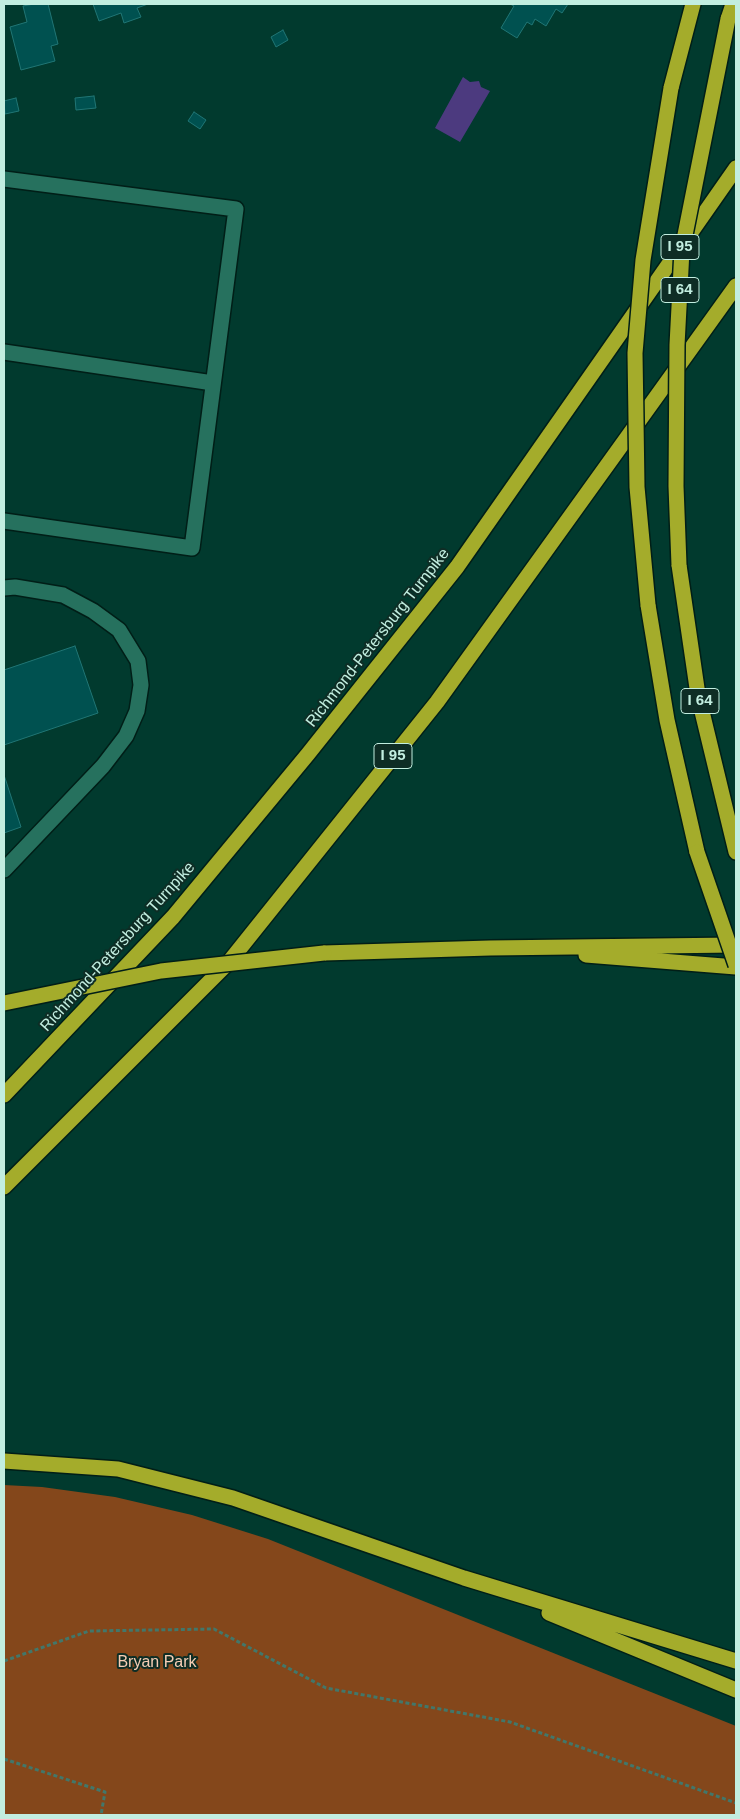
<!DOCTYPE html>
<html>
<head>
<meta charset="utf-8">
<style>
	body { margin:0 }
	#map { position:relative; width:740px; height:1819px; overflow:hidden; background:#013a2e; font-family:Helvetica,sans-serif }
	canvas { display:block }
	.frame { position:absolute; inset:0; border:5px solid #c2eee0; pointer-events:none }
</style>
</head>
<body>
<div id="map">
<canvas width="740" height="1819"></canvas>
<div class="frame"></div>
</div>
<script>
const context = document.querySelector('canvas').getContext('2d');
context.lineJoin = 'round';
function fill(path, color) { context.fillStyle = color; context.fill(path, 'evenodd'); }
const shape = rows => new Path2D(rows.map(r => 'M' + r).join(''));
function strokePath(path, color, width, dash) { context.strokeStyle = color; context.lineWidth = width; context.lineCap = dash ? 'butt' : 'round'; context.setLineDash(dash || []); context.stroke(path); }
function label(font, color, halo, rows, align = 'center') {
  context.font = font + ' Helvetica,sans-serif'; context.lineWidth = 4; context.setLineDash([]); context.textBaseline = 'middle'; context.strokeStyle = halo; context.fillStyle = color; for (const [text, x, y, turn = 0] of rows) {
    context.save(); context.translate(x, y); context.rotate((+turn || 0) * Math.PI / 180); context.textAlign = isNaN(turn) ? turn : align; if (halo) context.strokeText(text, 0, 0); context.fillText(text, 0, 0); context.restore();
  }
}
const green = shape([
	[4,1485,42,1487,115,1497,192,1515,268,1539,736,1726,736,1815,4,1815]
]);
const water = shape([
	[463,77,470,82,479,81,481,87,490,91,460,142,435,128]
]);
const building = shape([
	[34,4,48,4,58,44,51,46,55,61,21,70,10,27,27,22,23,6,34,4],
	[93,4,148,4,137,8,141,17,124,23,121,13,99,21,93,4],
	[510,4,568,4,562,13,556,9,546,26,535,19,532,25,527,22,517,38,501,28,514,6,510,4],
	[283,30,288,40,276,47,271,37,283,30],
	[94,96,96,108,76,110,75,98,94,96],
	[16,98,19,111,5,114,4,101,16,98],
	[194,112,206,120,200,129,188,121,194,112],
	[75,646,98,713,4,745,4,670,75,646],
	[4,775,21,827,4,833,4,775]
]);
const path = shape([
	[4,1661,89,1631,214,1629,326,1688,510,1722,736,1803],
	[4,1759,105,1792,101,1815]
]);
const minor = shape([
	[4,179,236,209,192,548,4,521],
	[4,352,213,383],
	[4,588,15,587,63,595,93,611,119,630,138,661,141,685,137,711,126,736,103,766,4,870]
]);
const highway = shape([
	[728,19,733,4],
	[671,88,693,4],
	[679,565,698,695,736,852],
	[648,605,667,720,697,852],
	[324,953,490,948,736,945],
	[586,955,736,967],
	[4,1095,173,917,308,754,457,567,736,168],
	[4,1187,229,962,437,702,736,286],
	[4,1461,118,1469,233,1498,464,1578,736,1661],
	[549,1613,736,1690]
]);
const highwayBridge = shape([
	[679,565,676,486,677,345,682,250,728,19],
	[648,605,637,487,635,353,643,260,671,88],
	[697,852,736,965],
	[4,1003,161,971,324,953]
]);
const shields = [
	[680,247,38],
	[680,290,38],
	[700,701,38],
	[393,756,38]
];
const shieldNames = [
	["I 95",680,247],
	["I 64",680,290],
	["I 64",700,701],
	["I 95",393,756]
];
const streetNames = [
	["Richmond-Petersburg Turnpike",378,638,-52],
	["Richmond-Petersburg Turnpike",118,947,-48]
];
const parkNames = [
	["Bryan Park",157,1663]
];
fill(green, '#84471b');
fill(water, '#4c3a7f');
fill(building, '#005150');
strokePath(building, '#207675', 1);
strokePath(minor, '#011e17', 18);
strokePath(highway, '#011e17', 18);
strokePath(path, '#42776a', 3, [4, 2.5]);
strokePath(minor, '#26715e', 15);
strokePath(highway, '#a4ac2b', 15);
strokePath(highwayBridge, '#011e17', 18, []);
strokePath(highwayBridge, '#a4ac2b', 15);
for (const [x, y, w] of shields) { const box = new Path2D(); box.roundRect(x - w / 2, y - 12.5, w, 25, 4); context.fillStyle = '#0e2d25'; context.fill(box); strokePath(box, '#c2eee0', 1); }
label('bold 15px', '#c2eee0', null, shieldNames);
label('16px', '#c2eee0', '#0e2d25', streetNames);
label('16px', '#f6cdb4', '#0e2d25', parkNames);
</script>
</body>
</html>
